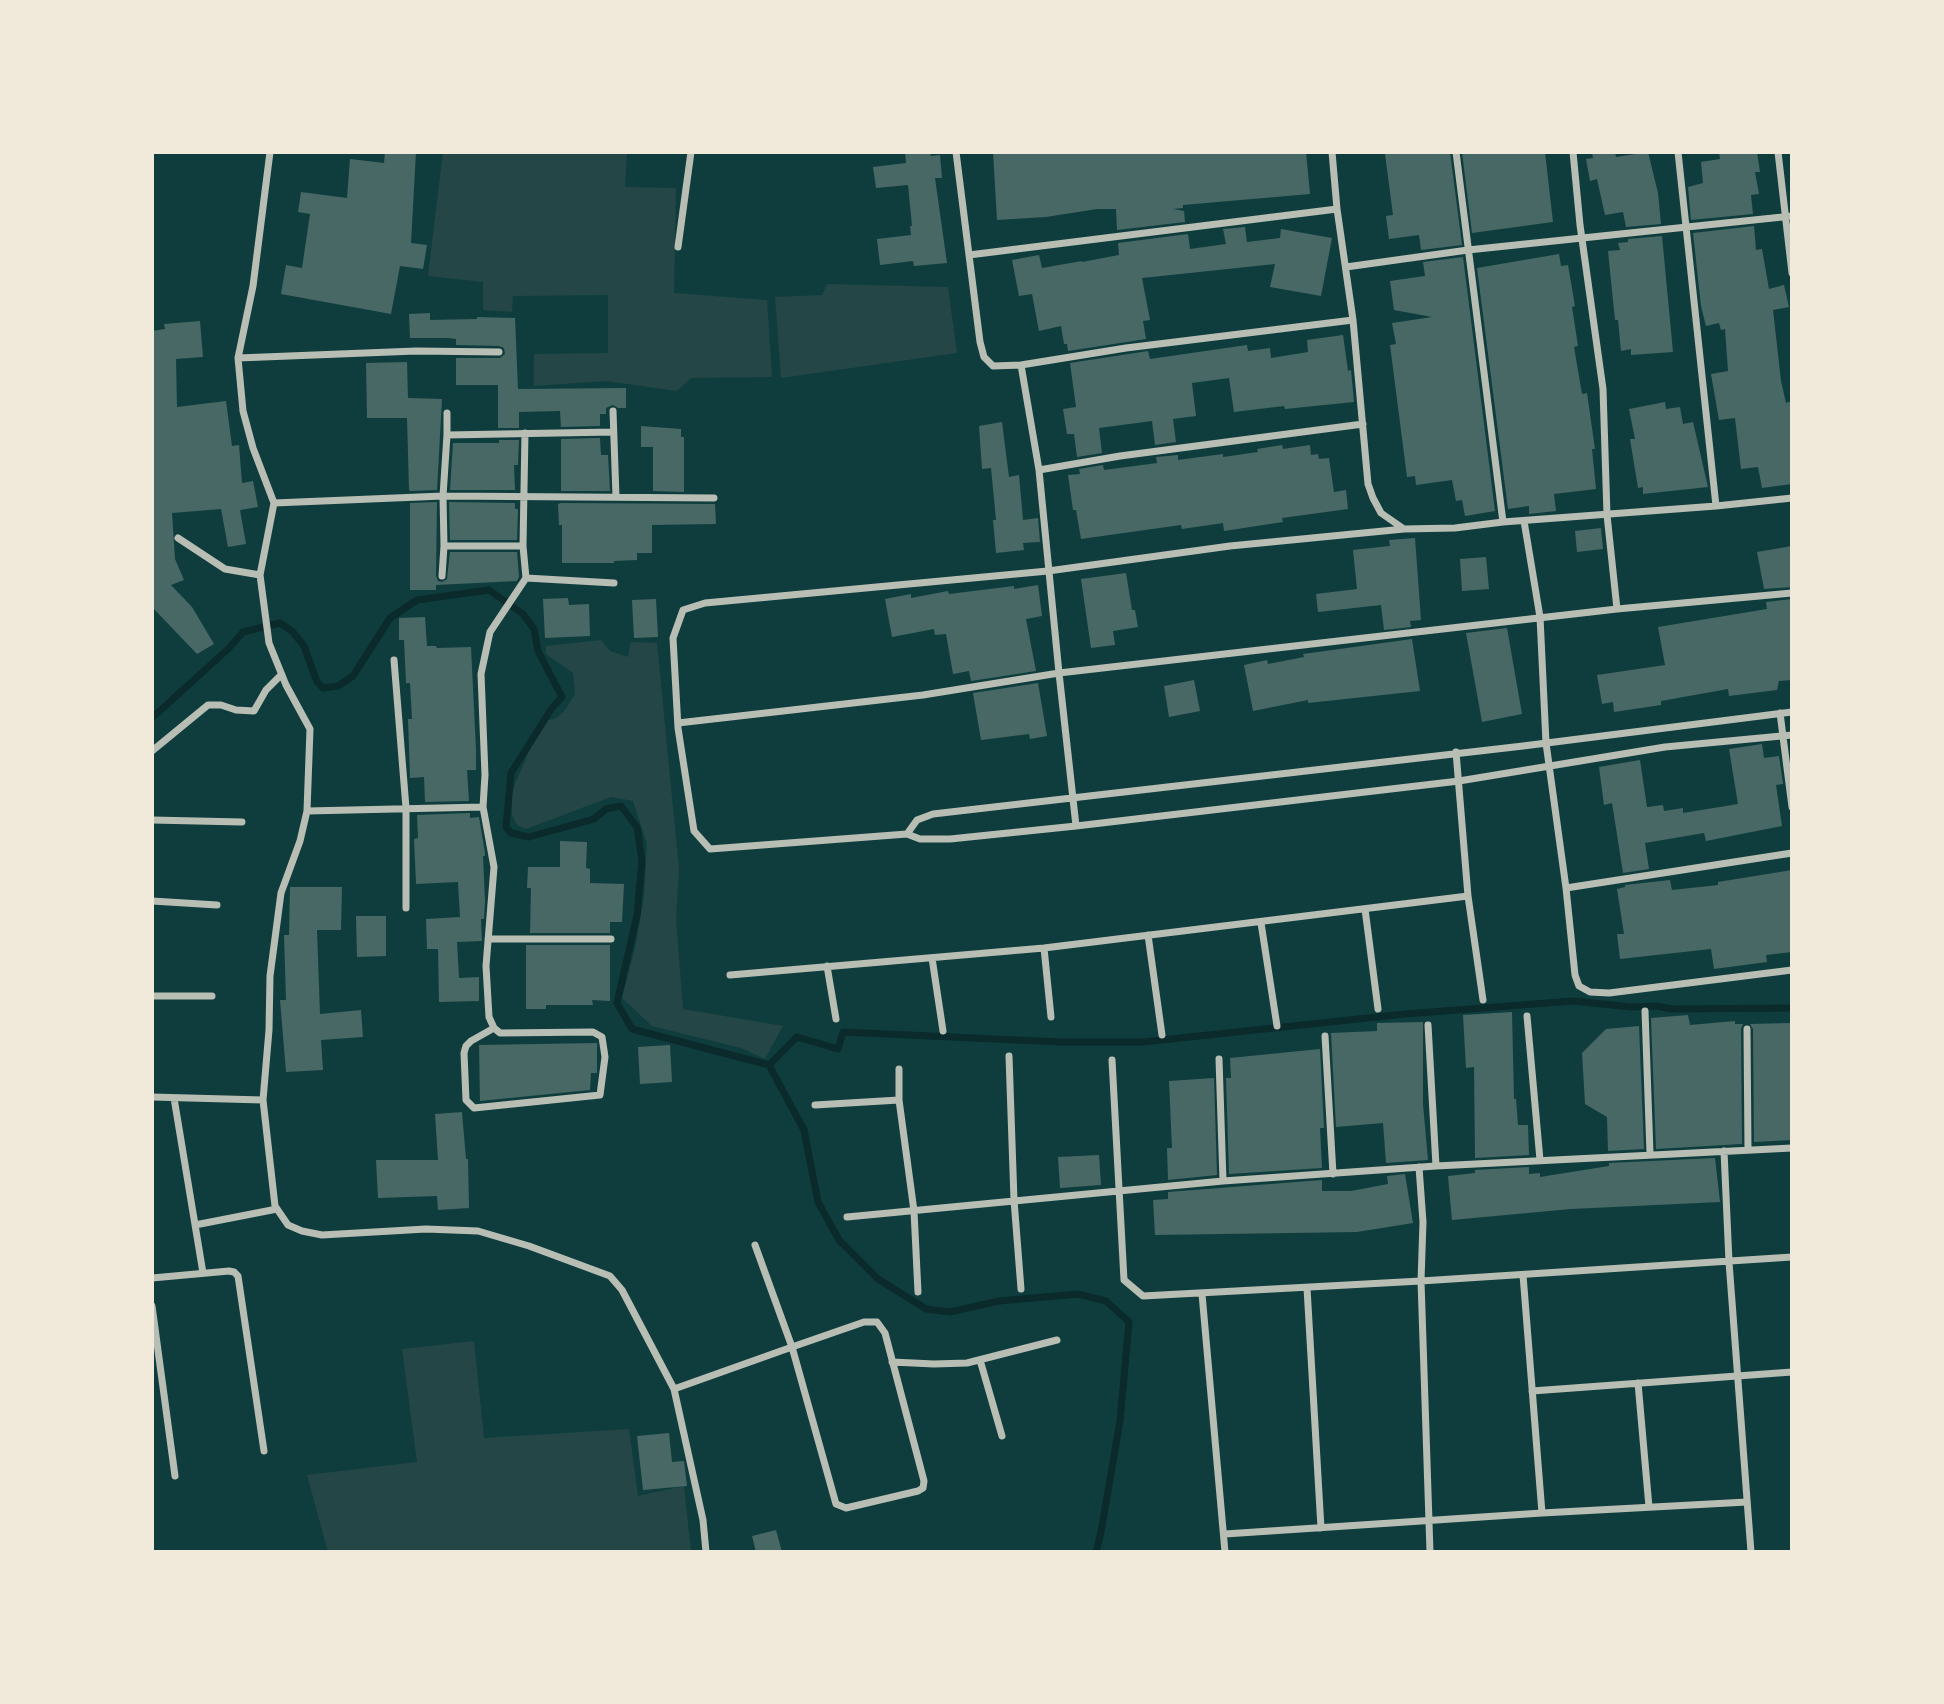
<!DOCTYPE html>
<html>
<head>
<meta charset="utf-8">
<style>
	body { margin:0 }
	#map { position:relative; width:1944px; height:1704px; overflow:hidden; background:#0f3d3e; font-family:Georgia,serif }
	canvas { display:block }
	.frame { position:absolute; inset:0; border:154px solid #f1e9da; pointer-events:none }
</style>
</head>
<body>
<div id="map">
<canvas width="1944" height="1704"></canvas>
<div class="frame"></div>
</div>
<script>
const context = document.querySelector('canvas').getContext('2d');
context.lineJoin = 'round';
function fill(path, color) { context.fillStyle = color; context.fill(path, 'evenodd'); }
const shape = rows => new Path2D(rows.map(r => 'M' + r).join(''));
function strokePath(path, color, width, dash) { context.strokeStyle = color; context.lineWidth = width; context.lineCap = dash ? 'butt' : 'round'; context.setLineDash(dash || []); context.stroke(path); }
const green = shape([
	[443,152,627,152,625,187,676,188,674,293,767,300,772,377,691,378,677,391,606,381,534,386,534,354,608,353,608,295,513,296,512,312,483,310,483,282,428,276],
	[827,284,948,287,957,353,781,378,775,297,822,295],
	[601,640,610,651,628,657,631,642,657,643,679,869,676,919,683,1009,783,1026,765,1059,741,1048,652,1026,622,998,636,944,644,897,647,844,633,801,611,797,526,829,517,825,512,815,512,791,542,721,554,719,563,713,575,694,573,673,546,654,546,646],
	[474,1341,484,1438,629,1429,638,1496,684,1486,691,1552,328,1552,307,1475,417,1462,402,1349]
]);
const stream = shape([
	[152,718,229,648,243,632,280,623,292,631,304,646,317,682,323,688,338,686,353,676,390,618,417,600,489,590,523,614,534,629,538,651,562,697,552,708,511,773,506,827,511,833,529,837,594,819,606,809,621,806,637,827,642,861,637,915,617,1003,632,1029,769,1065,804,1130,818,1202,839,1240,878,1279,926,1309,950,1312,999,1301,1078,1294,1106,1301,1129,1322,1120,1421,1101,1532,1096,1552],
	[769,1065,797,1037,838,1049,843,1032,1060,1042,1143,1042,1405,1014,1573,1001,1631,1007,1657,1006,1672,1009,1792,1008]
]);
const building = shape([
	[385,152,416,152,411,243,427,245,423,269,400,266,391,314,281,294,286,265,302,268,310,214,298,212,301,192,347,198,350,159,384,163],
	[905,152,930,152,931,156,940,155,942,178,935,178,947,263,914,266,913,261,880,265,877,239,911,235,910,226,912,226,908,185,876,188,873,167,906,163],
	[993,152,1306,152,1310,194,1183,205,1183,208,1173,209,1184,211,1185,222,1117,230,1116,209,1097,209,1046,217,997,220],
	[1402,152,1450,152,1462,245,1421,250,1419,235,1389,239,1386,216,1393,215,1385,154],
	[1462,152,1545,152,1553,222,1472,233],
	[1592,152,1615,152,1616,157,1648,152,1658,193,1661,224,1626,227,1623,212,1605,215,1597,179,1590,181,1586,159,1593,158],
	[1719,152,1757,152,1760,172,1755,172,1759,194,1751,195,1753,214,1691,220,1688,187,1703,183,1701,162,1720,159],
	[1754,226,1756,250,1762,249,1769,289,1784,285,1789,307,1773,310,1781,381,1786,403,1792,401,1792,484,1762,488,1758,467,1741,469,1735,418,1719,420,1711,374,1728,371,1725,329,1721,330,1719,323,1706,326,1701,306,1693,233],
	[1245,227,1247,242,1280,238,1281,229,1332,238,1321,296,1270,287,1275,264,1142,278,1150,320,1143,321,1146,339,1068,351,1067,344,1064,344,1061,326,1039,331,1032,294,1019,296,1012,260,1039,255,1042,268,1082,261,1082,262,1119,255,1118,243,1188,234,1190,249,1226,244,1223,229],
	[1662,236,1673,352,1631,355,1631,349,1621,351,1618,320,1615,320,1608,251,1620,250,1618,243,1628,242,1628,239],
	[1559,254,1561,266,1568,265,1575,306,1572,307,1578,346,1574,347,1582,394,1587,393,1595,449,1592,449,1596,489,1554,494,1556,511,1529,514,1529,506,1508,509,1477,268],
	[1463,257,1495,511,1465,516,1462,500,1456,501,1452,480,1416,485,1415,476,1407,477,1390,345,1396,344,1392,323,1432,317,1394,310,1390,281,1425,276,1423,262],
	[430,313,430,320,477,319,477,317,515,318,518,389,626,388,626,408,618,408,613,405,606,408,606,414,600,414,600,426,561,427,560,411,519,412,519,428,498,428,498,385,456,385,456,358,500,358,505,354,504,348,499,346,456,345,456,339,448,338,410,338,409,314],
	[200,321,203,357,176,359,177,407,226,401,232,446,239,445,242,483,253,481,258,507,240,510,246,544,228,547,221,509,172,513,175,559,184,580,171,585,192,607,214,644,197,654,152,607,152,331,165,329,164,324],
	[1343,335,1348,371,1351,370,1354,402,1285,409,1284,406,1234,412,1229,378,1192,383,1196,416,1173,419,1176,442,1155,445,1152,421,1099,428,1102,453,1077,457,1074,434,1067,434,1063,409,1076,407,1070,363,1148,351,1150,359,1247,345,1248,351,1270,348,1271,358,1308,352,1307,340],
	[407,362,408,398,442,399,437,490,410,491,409,489,407,418,367,418,366,363],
	[1665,402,1666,409,1680,407,1683,424,1693,422,1708,487,1643,494,1643,487,1638,488,1630,439,1635,439,1629,409],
	[1002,422,1009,477,1019,475,1023,520,1038,518,1040,542,1023,543,1024,550,996,553,993,520,996,520,991,468,982,469,979,426],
	[641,426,681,429,681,437,684,437,684,492,653,491,653,447,641,447],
	[600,438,601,455,608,455,610,491,561,491,561,439],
	[499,440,519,440,518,465,514,465,515,490,450,490,453,443,499,443],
	[1282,445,1283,449,1310,445,1311,455,1318,454,1319,459,1329,458,1334,492,1346,490,1348,509,1282,518,1283,522,1224,531,1223,523,1182,529,1181,525,1081,539,1076,510,1073,510,1068,475,1080,474,1079,469,1103,465,1104,470,1157,463,1156,457,1178,455,1178,460,1223,454,1223,457,1258,452,1257,449],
	[437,502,436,576,438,581,442,582,447,579,450,552,517,552,519,577,517,581,436,585,436,590,410,590,410,503],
	[449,502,515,503,515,509,518,509,517,540,450,540],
	[561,503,715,504,716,524,652,525,652,553,637,553,637,560,614,561,614,563,562,563,562,525,559,525,558,504],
	[1601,528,1603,549,1577,552,1575,531],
	[1415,538,1421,620,1410,621,1411,627,1384,630,1381,605,1318,612,1316,594,1357,589,1353,550,1390,546,1389,540],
	[1792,546,1792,587,1764,589,1757,552],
	[1486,557,1489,589,1462,591,1460,559],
	[1126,573,1132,610,1135,610,1138,627,1113,631,1115,645,1091,648,1081,579],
	[1038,585,1042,616,1026,619,1036,671,971,681,969,671,953,674,946,634,935,635,934,629,892,637,885,599,911,594,911,598,948,591,949,594,1014,586,1014,589],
	[568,598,569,605,589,604,590,636,545,638,543,599],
	[656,599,658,637,634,638,632,600],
	[1792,599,1792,680,1779,681,1777,690,1729,696,1728,689,1661,701,1661,705,1614,712,1613,702,1602,704,1597,675,1665,665,1658,627,1767,609,1766,602],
	[425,617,427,646,436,646,437,648,471,647,476,750,476,770,467,770,469,801,425,802,424,777,410,778,408,719,412,719,410,683,406,683,404,640,399,640,399,618],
	[1507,628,1522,714,1482,722,1466,633],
	[1412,639,1420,691,1308,703,1308,700,1253,711,1244,665,1267,660,1268,664,1304,657,1303,654],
	[1194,680,1200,711,1169,717,1164,686],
	[1038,683,1047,736,1030,739,1029,734,981,740,973,693],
	[1762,744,1764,758,1779,756,1783,784,1776,785,1782,826,1706,841,1704,833,1645,843,1649,869,1623,873,1612,803,1604,805,1599,767,1640,760,1647,807,1663,805,1664,811,1683,808,1683,813,1738,804,1729,749],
	[470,813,470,818,479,817,485,853,485,856,483,856,485,901,484,919,481,919,482,941,457,942,459,978,479,977,479,1001,439,1002,438,949,427,949,426,919,460,917,458,882,416,884,414,839,418,838,417,815],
	[560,841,587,842,586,868,590,869,590,883,624,884,622,922,610,922,610,933,530,933,531,888,527,888,528,867,560,867],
	[1792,870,1792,952,1766,955,1767,962,1714,969,1711,949,1620,959,1617,934,1624,934,1617,889,1625,887,1625,885,1670,880,1672,890,1718,885,1718,882],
	[290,887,342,887,341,930,317,930,320,1014,361,1010,363,1037,321,1040,323,1070,286,1072,280,1000,286,1000,284,935,289,935],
	[356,916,386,916,386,956,357,957],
	[526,945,610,945,610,1001,592,1000,593,1005,546,1005,546,1009,526,1009],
	[1512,1012,1514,1099,1516,1099,1518,1125,1528,1125,1529,1155,1475,1158,1474,1067,1466,1068,1463,1015],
	[1688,1015,1690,1025,1735,1021,1735,1024,1743,1024,1741,1029,1742,1144,1656,1149,1651,1018],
	[1423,1022,1423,1104,1428,1160,1386,1163,1383,1123,1336,1127,1331,1033,1377,1031,1377,1023],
	[1792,1023,1792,1140,1754,1142,1753,1029,1750,1024],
	[1639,1026,1644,1149,1608,1151,1607,1117,1585,1104,1582,1053,1606,1029],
	[597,1043,597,1073,591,1073,590,1090,480,1101,479,1045],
	[670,1045,672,1082,640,1084,638,1047],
	[1320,1049,1324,1128,1320,1128,1322,1168,1229,1174,1226,1078,1231,1078,1230,1058],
	[1214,1078,1217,1175,1168,1180,1167,1148,1172,1148,1169,1081],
	[462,1112,466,1159,468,1159,469,1208,438,1210,437,1196,378,1198,376,1160,438,1160,435,1114],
	[1099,1155,1101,1185,1060,1188,1058,1157],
	[1715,1158,1720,1202,1571,1209,1452,1220,1448,1176,1475,1173,1475,1170,1529,1167,1529,1174,1540,1173,1540,1177,1609,1166,1609,1163],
	[1405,1174,1413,1223,1357,1232,1155,1235,1153,1200,1168,1199,1168,1192,1322,1180,1322,1191,1351,1191,1388,1184,1387,1176],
	[669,1433,672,1462,684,1461,687,1486,643,1490,637,1436],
	[776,1530,782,1552,756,1552,752,1536]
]);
const minor = shape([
	[270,152,253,286,238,358,243,411,253,448,274,503,260,575,269,643,286,685,310,729,307,811,300,841,281,893,270,976,269,1030,263,1100,275,1206,288,1225,302,1231,322,1235,426,1229,478,1231,529,1246,610,1276,622,1290,674,1389,703,1520,706,1552],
	[1332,152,1337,209,1353,320,1368,484,1373,498,1381,513,1404,529,1455,528,1503,522,1716,506,1792,498],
	[1456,152,1503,522],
	[1573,152,1580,225,1603,389,1607,515,1617,609],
	[1678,152,1716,506],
	[1778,152,1792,273],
	[678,247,691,152],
	[969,255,1337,209],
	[1346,267,1468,250,1792,216],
	[238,358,416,351,499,352],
	[1021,365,1126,348,1353,320],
	[613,411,616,497],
	[447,435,447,413],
	[1039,470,1120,456,1363,424],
	[274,503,443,496,714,498],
	[1524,521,1540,617,1546,743,1566,888,1575,975,1579,986,1590,992,1609,993,1792,970],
	[178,538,225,569,260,575],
	[523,546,444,546,443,496,447,435,613,432],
	[442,576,444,546],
	[526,578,614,583],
	[394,660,406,808,406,908],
	[1792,712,1523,746,933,814,917,820,907,834,920,839,950,839,1076,826,1459,781,1665,747,1792,735],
	[1780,713,1792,807],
	[678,723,923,695,1059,673,1039,470,1021,365,993,366,984,357,980,342,956,152],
	[152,751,208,705,221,705,236,710,254,711,266,690,281,675],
	[1456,752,1468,896,1483,1000],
	[483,807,494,867,486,966,489,1017,494,1028,500,1033,593,1032,602,1037,605,1057,600,1095,474,1108,466,1100,464,1053,466,1046,471,1041,494,1028],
	[307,811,483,807,485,775,481,674,490,632,526,578,523,546,525,433],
	[152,820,242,822],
	[1076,826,1059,673,1617,609,1792,593],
	[907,834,710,849,694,831,678,728,673,638,683,610,705,603,1048,571,1230,546,1404,529],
	[1566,888,1792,853],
	[152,901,217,905],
	[1365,909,1378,1009],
	[1261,923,1277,1026],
	[1148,935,1162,1035],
	[488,939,611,939],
	[1044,948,1051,1017],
	[932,958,943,1031],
	[827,966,836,1019],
	[730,975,1044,948,1468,896],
	[152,996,212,996],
	[1645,1011,1650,1153],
	[1527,1016,1540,1160],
	[1428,1025,1436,1166],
	[1747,1029,1748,1150],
	[1325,1036,1333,1174],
	[1009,1056,1014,1200,1021,1289],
	[1219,1059,1223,1181],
	[1112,1060,1124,1280,1143,1296,1421,1281,1792,1257],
	[899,1069,899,1100,914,1211,918,1292],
	[152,1097,263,1100],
	[174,1098,203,1273],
	[815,1105,899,1100],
	[1724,1151,1729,1262,1751,1552],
	[1419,1167,1423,1222,1421,1281,1430,1552],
	[847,1217,1223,1181,1436,1166,1792,1148],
	[195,1225,277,1209],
	[1523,1275,1542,1513],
	[152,1278,229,1271,234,1272,238,1276,264,1451],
	[1307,1288,1321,1528],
	[1202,1294,1225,1552],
	[152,1306,175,1476],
	[980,1360,1002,1436],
	[892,1362,934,1364,967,1363,1057,1340],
	[1638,1383,1649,1507],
	[674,1389,792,1347,864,1322,877,1322,885,1333,924,1481,923,1488,918,1491,846,1508,836,1504,792,1347,755,1245],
	[1532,1391,1792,1372],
	[1225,1534,1542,1513,1747,1502]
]);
fill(green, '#244646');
strokePath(stream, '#0a2a2b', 7);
fill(building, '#486865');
strokePath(minor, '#b8beb3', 7);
</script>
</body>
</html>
